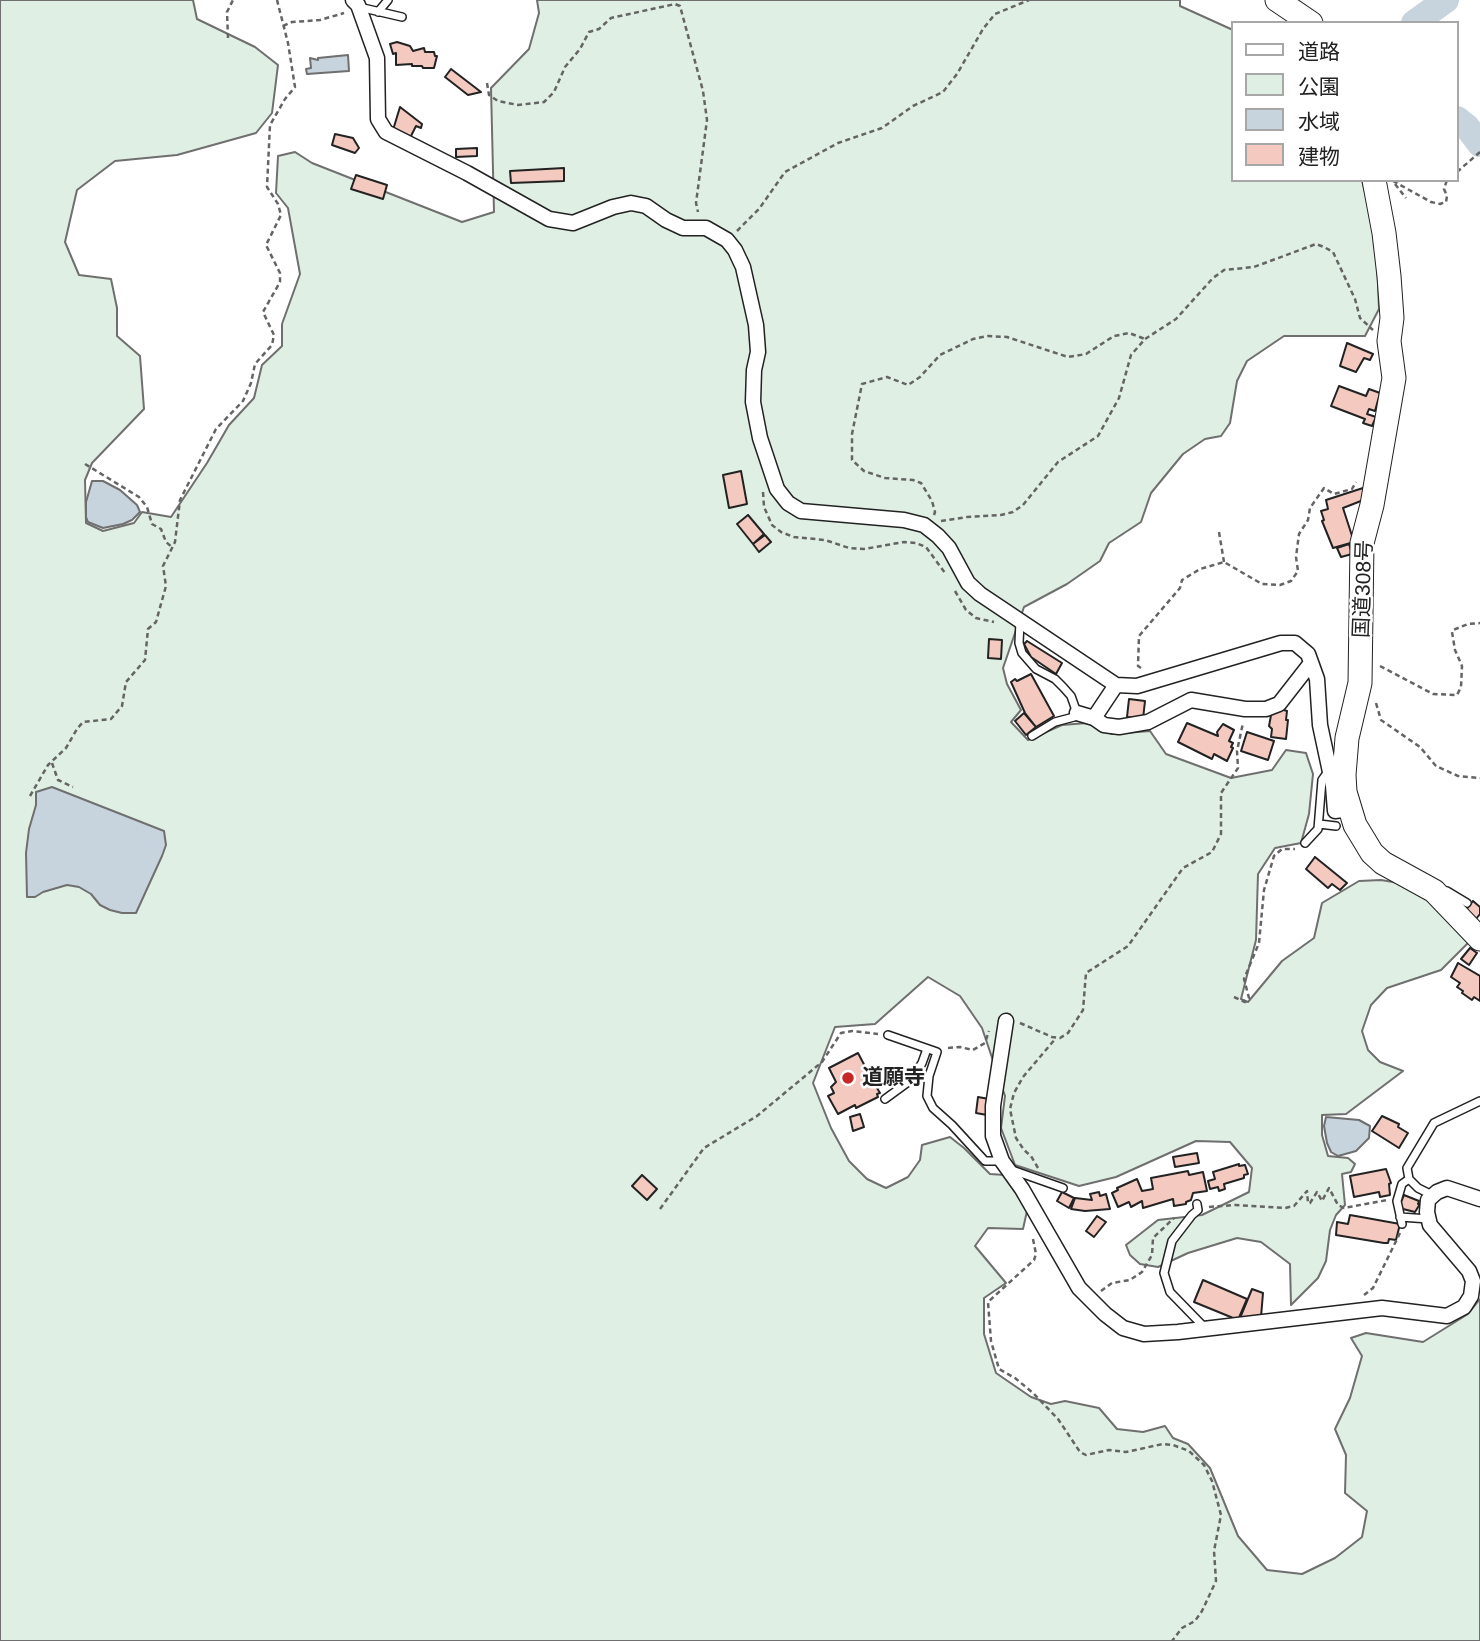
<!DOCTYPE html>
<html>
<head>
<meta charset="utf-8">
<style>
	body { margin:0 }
	#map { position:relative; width:1480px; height:1641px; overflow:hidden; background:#fff; font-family:Arial,"Noto Sans JP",sans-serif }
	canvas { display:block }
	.legend { position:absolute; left:1231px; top:21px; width:228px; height:161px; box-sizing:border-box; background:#fff; border:2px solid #a7a7a7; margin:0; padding:9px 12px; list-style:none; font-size:21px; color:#222 }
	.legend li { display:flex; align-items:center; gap:14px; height:35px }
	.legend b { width:35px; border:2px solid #a7a7a7 }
</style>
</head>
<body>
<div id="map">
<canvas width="1480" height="1641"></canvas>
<ul class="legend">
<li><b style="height:9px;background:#fff"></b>道路</li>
<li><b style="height:19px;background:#e0efe3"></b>公園</li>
<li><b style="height:19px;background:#c7d3dd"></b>水域</li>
<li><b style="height:19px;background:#f3c9c0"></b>建物</li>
</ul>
</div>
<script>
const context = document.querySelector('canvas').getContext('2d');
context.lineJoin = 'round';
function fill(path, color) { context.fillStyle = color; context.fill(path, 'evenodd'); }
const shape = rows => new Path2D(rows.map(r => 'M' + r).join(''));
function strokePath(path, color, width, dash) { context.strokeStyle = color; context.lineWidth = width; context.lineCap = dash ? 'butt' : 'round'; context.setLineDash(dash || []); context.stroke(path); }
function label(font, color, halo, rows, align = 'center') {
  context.font = font + ' Arial,"Noto Sans JP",sans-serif'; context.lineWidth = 5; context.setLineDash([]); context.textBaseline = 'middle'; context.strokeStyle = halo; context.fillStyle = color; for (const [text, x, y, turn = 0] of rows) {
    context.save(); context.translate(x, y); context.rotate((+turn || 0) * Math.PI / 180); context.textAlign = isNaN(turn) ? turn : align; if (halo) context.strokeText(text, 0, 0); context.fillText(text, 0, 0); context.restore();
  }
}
const green = shape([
	[0,0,193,0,197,19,255,47,278,65,272,113,256,133,177,155,115,161,77,190,65,242,79,275,111,279,117,308,117,336,140,356,144,409,92,463,85,480,86,523,103,531,134,523,142,512,171,517,207,463,229,425,254,398,262,365,282,346,282,324,300,274,288,208,276,193,278,156,295,152,312,163,462,222,494,212,491,88,529,49,539,13,537,0,1180,0,1180,6,1233,30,1233,180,1362,180,1376,236,1379,309,1365,336,1284,336,1247,361,1237,381,1230,423,1221,436,1205,439,1183,454,1151,493,1141,522,1109,543,1100,561,1067,584,1024,607,1003,668,1007,684,1021,710,1011,722,1028,740,1062,725,1087,723,1112,734,1150,731,1166,754,1231,778,1272,770,1286,750,1306,753,1313,774,1309,814,1301,843,1275,848,1258,874,1256,940,1241,999,1248,1002,1282,961,1314,938,1322,903,1359,881,1381,880,1399,883,1425,897,1469,942,1441,970,1387,988,1371,1005,1362,1031,1368,1050,1380,1062,1403,1071,1346,1114,1322,1115,1322,1135,1328,1156,1348,1158,1355,1164,1351,1172,1342,1174,1345,1205,1336,1215,1330,1230,1326,1261,1318,1278,1291,1305,1290,1264,1261,1242,1237,1238,1188,1253,1158,1267,1140,1264,1130,1255,1126,1245,1158,1220,1202,1215,1249,1192,1252,1168,1230,1142,1196,1141,1116,1177,1079,1186,1015,1165,1001,1128,1005,1096,982,1028,960,996,928,977,875,1024,835,1027,813,1083,831,1128,849,1161,867,1179,886,1188,908,1177,920,1160,922,1145,950,1137,964,1148,990,1174,1005,1175,1027,1211,1023,1229,988,1228,975,1246,1006,1283,984,1298,984,1334,996,1373,1031,1397,1051,1404,1065,1401,1099,1408,1117,1429,1143,1432,1165,1426,1173,1438,1188,1444,1210,1468,1238,1536,1267,1570,1302,1574,1335,1558,1362,1537,1367,1511,1345,1493,1346,1455,1335,1429,1350,1398,1362,1356,1351,1338,1366,1333,1423,1342,1468,1314,1480,1299,1480,1641,0,1641,0,0]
]);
const water = shape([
	[348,55,349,71,307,74,306,69,311,68,310,58,318,60,318,58,348,55],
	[92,481,103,481,120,490,137,505,140,512,132,520,123,524,103,528,88,522,86,517,86,502,92,481],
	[52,787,164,831,166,845,162,856,136,913,122,913,110,910,100,905,91,894,79,887,67,885,43,892,35,897,27,897,26,853,29,829,36,805,36,792,52,787],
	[1326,1117,1359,1120,1370,1126,1369,1138,1356,1151,1338,1156,1331,1152,1327,1143,1324,1126,1326,1117]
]);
const river = shape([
	[1414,23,1446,0],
	[1457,119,1467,127,1480,144]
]);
const building = shape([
	[397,42,410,46,413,51,424,48,425,52,434,52,435,56,437,56,434,68,423,68,422,66,412,66,412,64,396,65,396,53,393,54,390,44,397,42],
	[451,69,481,92,468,95,445,77,451,69],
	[400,107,422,124,421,128,416,126,410,138,393,130,400,107],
	[335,134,353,138,359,148,355,153,332,145,335,134],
	[477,148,477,156,456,157,456,149,477,148],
	[564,168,564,181,511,183,510,171,564,168],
	[356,175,387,185,383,199,351,189,356,175],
	[1347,343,1373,354,1370,360,1364,358,1356,372,1340,366,1347,343],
	[1339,386,1366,396,1369,389,1380,393,1375,411,1369,409,1367,414,1376,417,1372,426,1363,423,1365,419,1331,406,1339,386],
	[741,471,747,504,729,508,723,475,741,471],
	[1363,488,1366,499,1343,508,1354,542,1333,548,1322,521,1324,520,1321,511,1328,509,1326,500,1363,488],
	[748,515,764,534,753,544,737,524,748,515],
	[765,535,771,542,759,552,753,544,765,535],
	[1349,544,1352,554,1341,557,1337,548,1349,544],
	[989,639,1002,640,1001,659,988,658,989,639],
	[1027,641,1062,663,1056,674,1031,657,1024,644,1027,641],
	[1031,674,1054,716,1036,727,1025,713,1011,682,1015,679,1017,681,1031,674],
	[1129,699,1145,701,1143,719,1127,717,1129,699],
	[1284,708,1284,710,1287,711,1286,720,1288,720,1286,739,1271,737,1272,729,1269,726,1272,710,1284,708],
	[1024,713,1036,727,1026,735,1015,721,1024,713],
	[1187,723,1218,736,1217,732,1223,724,1234,730,1229,741,1233,743,1231,747,1233,748,1227,761,1214,754,1212,759,1178,742,1187,723],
	[1247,732,1274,741,1268,760,1241,751,1247,732],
	[1315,857,1347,883,1340,890,1332,884,1328,888,1306,869,1315,857],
	[1473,901,1480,907,1480,914,1476,919,1466,910,1473,901],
	[1470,948,1477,953,1469,965,1461,959,1470,948],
	[1458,963,1480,976,1480,1001,1474,997,1472,1000,1462,993,1463,991,1457,987,1460,983,1451,977,1458,963],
	[858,1053,868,1072,866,1073,867,1075,870,1074,873,1079,875,1078,880,1087,877,1088,880,1093,877,1094,878,1097,856,1108,855,1105,838,1114,828,1096,834,1093,831,1087,836,1082,829,1068,858,1053],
	[978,1097,989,1099,987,1115,976,1113,978,1097],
	[860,1114,864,1127,853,1131,850,1117,860,1114],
	[1382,1116,1399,1124,1398,1127,1408,1133,1399,1148,1372,1131,1382,1116],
	[1197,1153,1199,1163,1175,1167,1173,1157,1197,1153],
	[1239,1164,1239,1166,1245,1165,1248,1174,1244,1175,1244,1178,1224,1184,1225,1189,1219,1191,1218,1187,1210,1189,1208,1181,1215,1179,1213,1172,1239,1164],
	[1386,1169,1391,1183,1389,1184,1390,1195,1380,1197,1379,1192,1354,1197,1350,1176,1386,1169],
	[1188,1171,1189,1175,1203,1172,1207,1191,1193,1193,1191,1200,1186,1202,1186,1204,1174,1206,1173,1199,1143,1208,1142,1201,1131,1207,1129,1202,1118,1207,1112,1193,1118,1190,1117,1188,1137,1179,1142,1191,1153,1189,1151,1178,1188,1171],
	[642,1175,657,1189,647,1200,632,1186,642,1175],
	[1062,1192,1074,1198,1069,1208,1057,1201,1062,1192],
	[1099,1192,1100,1196,1106,1194,1110,1209,1085,1211,1071,1209,1075,1198,1092,1200,1090,1194,1099,1192],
	[1404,1195,1419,1201,1418,1204,1420,1204,1415,1212,1403,1209,1400,1204,1404,1195],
	[1350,1215,1400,1224,1396,1240,1389,1239,1388,1243,1384,1243,1336,1235,1337,1222,1348,1224,1350,1215],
	[1097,1216,1106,1222,1094,1237,1086,1231,1097,1216],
	[1203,1280,1247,1299,1238,1320,1194,1302,1203,1280],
	[1252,1289,1263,1293,1261,1317,1240,1318,1252,1289]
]);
const path = shape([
	[283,26,292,22,320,20,344,13],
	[228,38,227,12,233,0],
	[487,83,489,95,498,101,518,105,544,102,554,92,565,67,580,49,589,32,599,29,611,18,675,4,680,6,703,91,707,120,696,203,698,212],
	[1457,172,1480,152],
	[1393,181,1431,202,1440,204,1446,202,1447,196,1444,189,1447,180],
	[1395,184,1406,198],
	[737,231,759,209,785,172,838,143,882,128,913,106,943,92,957,74,983,29,995,14,1029,0],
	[85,464,139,497,147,507,152,524,161,529,166,542,173,548],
	[763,492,764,507,772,525,781,532,794,537,825,540,849,548,864,549,904,542,916,543,926,547,945,573],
	[934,515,935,512,932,501,921,483,913,480,885,478,864,471,852,460,852,434,862,384,887,377,908,385,920,377,940,355,973,339,988,336,1007,337,1068,357,1086,354,1114,336,1129,333,1145,339],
	[941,521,967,517,1001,515,1013,512,1023,505,1058,462,1098,436,1119,398,1131,355,1145,339,1176,319,1213,278,1224,270,1254,267,1316,244,1324,247,1333,252,1355,299,1360,318,1373,330],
	[1219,532,1224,562],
	[955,591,966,610,976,618,994,622],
	[1380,666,1433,694,1457,695,1461,687,1462,666,1455,650,1452,632,1453,630,1468,624,1480,623],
	[1141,668,1138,666,1139,636,1180,588,1182,580,1200,569,1224,562,1262,584,1280,585,1291,581,1298,571,1296,557,1299,534,1308,520,1310,508,1324,488,1334,494,1352,489,1356,482],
	[1376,703,1381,720,1420,747,1436,766,1458,776,1480,778],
	[52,763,58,780,73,787],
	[30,796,48,765,66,748,77,729,83,722,111,719,122,706,126,682,145,660,148,629,156,622,166,586,163,566,175,542,180,500,216,429,243,401,251,383,255,364,272,345,274,335,263,312,280,282,280,273,266,245,281,215,278,204,267,187,270,125,285,99,295,87,288,43,277,0],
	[1234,997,1245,1002,1249,998,1244,979,1259,943,1264,890,1274,856,1282,849,1295,849],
	[1020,1023,1052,1037,1060,1038,1068,1033,1083,1010,1086,973,1128,946,1183,868,1212,852,1221,834,1221,793,1238,768,1237,751,1243,723],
	[948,1048,960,1047,973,1050,985,1043,989,1031],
	[1038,1168,1031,1156,1024,1150,1016,1138,1010,1109,1014,1093,1023,1077,1056,1038],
	[1209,1207,1235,1205,1285,1208,1294,1206,1307,1191,1308,1203,1310,1203,1317,1192,1322,1201,1329,1188,1338,1205,1344,1208,1387,1200],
	[660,1209,704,1148,757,1116,822,1062,841,1033,852,1031,878,1034],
	[1033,1239,1036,1254,1034,1260,988,1302,991,1341,999,1369,1015,1378,1033,1393,1058,1419,1080,1452,1086,1455,1109,1450,1126,1452,1163,1444,1173,1445,1189,1451,1204,1465,1212,1481,1221,1515,1214,1551,1216,1581,1202,1611,1195,1621,1182,1628,1172,1641],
	[1101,1291,1112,1283,1130,1280,1142,1272,1152,1255,1153,1238,1174,1218],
	[1364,1295,1373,1288,1400,1233]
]);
const service = shape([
	[359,7,402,17],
	[378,12,388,0],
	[1020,622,1019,643,1022,653,1036,669,1055,679,1063,687,1071,696,1077,713,1074,717,1055,722,1032,736],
	[1319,824,1336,826],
	[1305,843,1318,829,1322,780,1329,770],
	[1447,891,1467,903],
	[888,1035,937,1052,929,1076,927,1096,933,1108,952,1125,985,1161,1001,1161],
	[885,1099,911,1080,922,1063,927,1049],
	[1012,1170,1063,1188],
	[1432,1195,1418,1188,1409,1179,1407,1168,1434,1123,1480,1101],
	[1197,1204,1198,1210,1192,1215,1172,1241,1164,1273,1170,1292,1205,1328],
	[1400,1217,1429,1219],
	[1402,1224,1397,1201,1402,1184,1409,1179]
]);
const minor = shape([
	[353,0,358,5,377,58,378,119,386,132,467,173,549,219,573,223,613,207,631,203,646,206,666,220,683,228,706,228,727,240,735,250,743,267,756,325,758,352,754,370,753,402,760,438,777,489,788,503,801,511,904,520,924,525,938,536,949,548,968,583,980,594,1116,685,1137,686,1281,643,1295,643,1308,654,1317,679,1320,725,1333,786,1335,811,1349,809],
	[1077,713,1094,718,1104,725,1119,727,1148,722,1191,700,1245,709,1266,709,1279,704,1311,663],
	[1094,718,1116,685],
	[1006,1021,993,1106,993,1136,1002,1161,1022,1189,1079,1288,1105,1314,1123,1328,1144,1334,1178,1332,1382,1308,1447,1316,1464,1307,1471,1296,1473,1281,1469,1271,1430,1225,1427,1212,1428,1200,1437,1192,1447,1188,1480,1199]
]);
const trunk = shape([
	[1277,0,1311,23],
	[1374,180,1384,233,1389,276,1392,318,1389,341,1394,378,1372,505,1362,543,1360,683,1347,738,1344,775,1345,792,1355,825,1372,853,1383,863,1434,891,1480,939]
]);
const markers = [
	[848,1078,7,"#c62828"]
];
const streetNames = [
	["国道308号",1364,589,-88]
];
const poiNames = [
	["道願寺",862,1078]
];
fill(green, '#e0efe3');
strokePath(green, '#6f6f6f', 2);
fill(water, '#c7d3dd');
strokePath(water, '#6f6f6f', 2);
strokePath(river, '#c7d3dd', 26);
fill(building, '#f3c9c0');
strokePath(building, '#222', 2);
strokePath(service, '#222', 10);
strokePath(minor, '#222', 17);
strokePath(trunk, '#222', 25);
strokePath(path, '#646464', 2.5, [5, 3.5]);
strokePath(service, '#fff', 7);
strokePath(minor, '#fff', 14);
strokePath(trunk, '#fff', 23);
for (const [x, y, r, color] of markers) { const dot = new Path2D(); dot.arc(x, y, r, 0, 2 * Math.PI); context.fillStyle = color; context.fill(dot); strokePath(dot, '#fff', 2.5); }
label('21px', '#222', '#fff', streetNames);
label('bold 21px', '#222', '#fff', poiNames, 'left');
</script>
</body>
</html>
